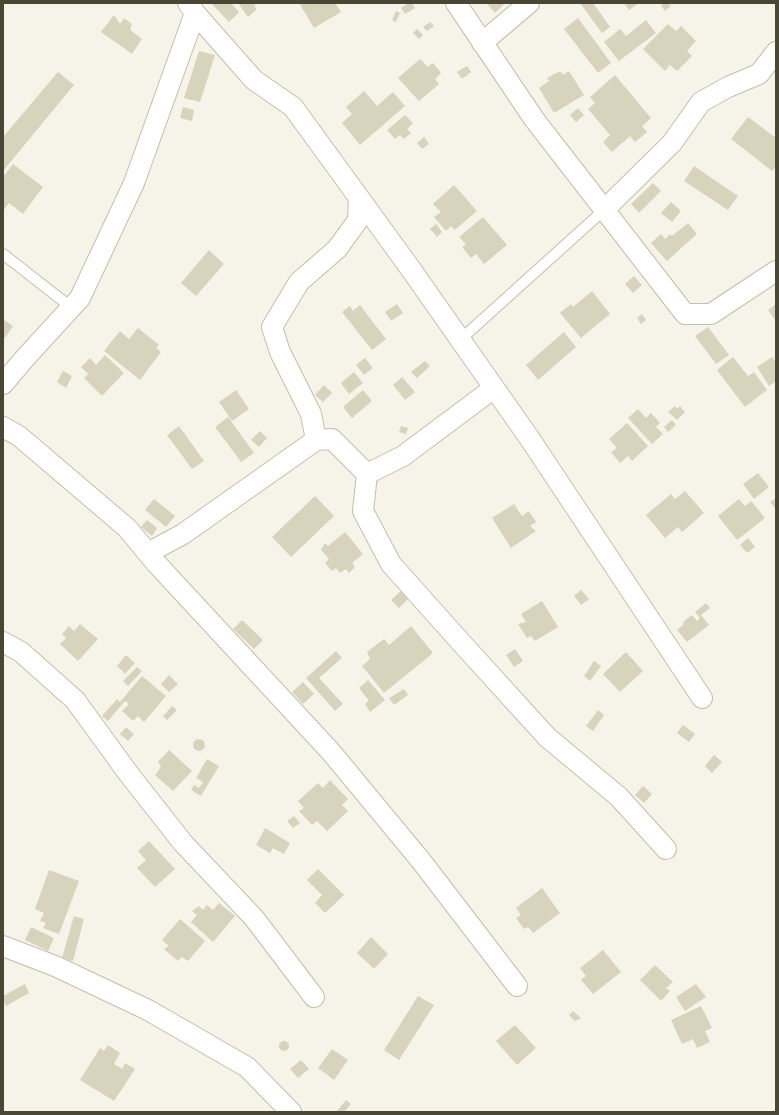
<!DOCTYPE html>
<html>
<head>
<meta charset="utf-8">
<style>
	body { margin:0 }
	#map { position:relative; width:779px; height:1115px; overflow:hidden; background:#f6f4e8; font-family:"PT Sans",sans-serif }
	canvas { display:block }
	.frame { position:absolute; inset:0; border:4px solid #4a4636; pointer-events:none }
</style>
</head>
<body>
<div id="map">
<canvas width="779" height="1115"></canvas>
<div class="frame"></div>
</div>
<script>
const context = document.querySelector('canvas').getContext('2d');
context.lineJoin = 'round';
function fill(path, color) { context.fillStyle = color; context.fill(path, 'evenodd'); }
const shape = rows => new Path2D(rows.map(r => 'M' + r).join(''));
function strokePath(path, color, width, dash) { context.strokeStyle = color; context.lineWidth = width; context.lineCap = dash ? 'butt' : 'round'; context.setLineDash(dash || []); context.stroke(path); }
const building = shape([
	[211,3,231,3,239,12,229,22],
	[238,3,258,3,254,6,257,9,248,17],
	[299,3,335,3,341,12,314,28],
	[409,3,412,3,415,8,405,14,401,8],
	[486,3,505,3,495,13],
	[580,3,593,3,610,27,602,33],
	[624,3,639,3,629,10],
	[664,3,668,3,671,6,665,11,661,6],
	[396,11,400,13,396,22,392,20],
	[114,15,120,24,124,18,132,24,130,30,142,39,132,54,101,32],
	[578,18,611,63,598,73,564,29],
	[646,20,656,33,619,61,604,42,620,29,626,36],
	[430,22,434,26,427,31,423,27],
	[668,24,676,31,681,26,696,41,687,51,692,56,677,71,670,65,665,71,643,49],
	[417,29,423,35,419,39,413,33],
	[199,51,215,55,200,102,184,98],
	[420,59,428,67,433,63,441,73,435,79,439,84,419,101,398,78],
	[467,66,471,72,462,79,457,72],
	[560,71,563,75,569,71,584,95,554,113,539,88,549,81,547,78],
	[58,72,74,85,3,171,3,137],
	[615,75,651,118,642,126,647,132,635,142,630,136,612,152,603,142,610,135,588,109,595,103,590,97],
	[364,91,377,106,393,92,405,106,360,145,342,123,352,114,346,107],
	[183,107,194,110,192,121,180,118],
	[578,108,584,115,576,122,570,115],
	[405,115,413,123,407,129,411,133,404,139,400,135,395,139,387,130],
	[748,117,776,138,776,166,772,171,731,139],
	[424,137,429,144,422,149,417,143],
	[13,164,43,187,23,214,9,203,3,211,3,177],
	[694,166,738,196,728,210,684,181],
	[653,183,661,191,639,213,631,204],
	[454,185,477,211,455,230,451,226,446,231,434,217,441,212,433,204],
	[671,202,681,211,672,222,661,213],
	[483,217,507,245,484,264,476,254,471,258,462,247,466,244,459,237],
	[688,223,697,234,667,261,651,243,661,234,665,239,670,234,672,236],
	[436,224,442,232,437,237,430,229],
	[209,250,224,264,196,296,181,283],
	[634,276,642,285,633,293,625,284],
	[592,291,610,314,581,338,560,313,571,304,573,307],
	[397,304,403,313,391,321,385,312],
	[776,304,776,321,768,310],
	[360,305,386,339,372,350,342,312,350,306,353,311],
	[642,314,646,320,641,324,637,318],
	[3,319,13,326,5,338,3,336],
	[708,327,729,355,716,364,695,336],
	[138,328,159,345,156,348,161,352,140,380,104,351,120,331,129,339],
	[564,332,576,347,538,380,526,365],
	[105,355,124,373,102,396,84,378,88,374,81,367,90,358,96,365],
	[733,357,748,376,754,372,767,390,745,407,717,370],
	[772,357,776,363,776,381,769,386,757,367],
	[365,358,373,368,364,375,356,365],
	[425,361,430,366,417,378,411,372],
	[63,371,72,376,66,388,57,382],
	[354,372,363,383,349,394,341,383],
	[402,377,415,392,405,400,393,385],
	[324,385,332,393,323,402,315,395],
	[236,390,249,409,232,421,219,402],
	[363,390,372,401,352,418,343,407],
	[675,406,677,409,680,406,685,412,677,420,668,412],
	[638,409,646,418,651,413,660,423,656,427,663,434,652,444,628,418],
	[228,417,254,453,241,462,215,427],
	[672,420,676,425,668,432,664,427],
	[627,423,648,446,632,461,628,456,620,463,611,452,617,448,609,439],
	[179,426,204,461,192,469,167,435],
	[401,426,408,428,406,434,399,432],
	[260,431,267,438,259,447,251,440],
	[758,473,769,487,754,499,743,484],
	[685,491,704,513,682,532,678,527,665,538,646,515,671,494,675,499],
	[315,496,334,516,291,557,272,537],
	[776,498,776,507,775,508,770,502],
	[154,499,175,516,166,527,145,510],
	[739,499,745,506,751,501,765,518,737,540,718,516],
	[514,504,522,516,529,511,536,522,530,526,536,531,511,548,492,518],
	[147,520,157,528,152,536,141,527],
	[345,532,363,554,352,563,355,567,349,573,346,569,340,573,336,568,332,571,325,563,329,559,321,550,325,543,328,546],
	[748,538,755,547,747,553,740,545],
	[403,589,410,597,399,608,391,600],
	[581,590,589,599,581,605,574,596],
	[542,601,558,627,535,641,531,636,527,638,518,624,526,622,521,614],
	[706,603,710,608,701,615,709,625,687,642,677,630,684,624,683,622,692,615,697,621,700,618,695,612],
	[242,620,263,640,254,649,233,629],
	[80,624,98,639,78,661,60,644,66,638,62,634,69,626,74,631],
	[411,626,433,653,384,693,362,666,370,659,367,652,384,639,389,645],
	[515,649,523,661,514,667,506,655],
	[336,651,342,658,319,678,343,704,335,711,306,678],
	[626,652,643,671,620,692,603,674],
	[126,655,135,663,125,674,117,666],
	[594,661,601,666,590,681,584,676],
	[137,667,142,671,128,686,123,681],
	[169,675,178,684,169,692,161,684],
	[142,676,166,696,144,722,138,716,133,721,122,711,129,704,125,701,108,721,102,716,117,699,120,702],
	[368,680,385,700,370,712,365,704,369,701,359,688],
	[303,682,314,694,303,704,292,692],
	[404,689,408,695,394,705,389,698],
	[172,706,177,710,167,720,163,716],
	[598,710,604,715,593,731,586,726],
	[683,725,695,734,689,742,677,733],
	[126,727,134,734,128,741,120,734],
	'193 745a6 6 0 1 1 12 0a6 6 0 1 1-12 0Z',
	[169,750,192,771,173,791,155,775,161,767,158,762],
	[714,755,722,762,712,773,705,766],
	[207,759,219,766,201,796,191,790,194,785,199,788,203,782,196,778],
	[330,780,348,799,342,805,348,811,327,831,317,821,312,825,299,811,304,808,298,801,318,783,323,788],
	[643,786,652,794,644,803,635,795],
	[294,816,300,823,293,828,287,821],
	[265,828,290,843,284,854,273,848,270,853,256,845],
	[149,841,175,869,155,887,137,868,146,860,138,851],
	[318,869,344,895,325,913,315,903,322,895,307,880],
	[49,870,79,881,59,934,43,928,46,923,40,921,44,913,35,909],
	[542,888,560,913,533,933,528,927,524,929,516,918,521,915,516,908],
	[219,903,235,916,213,942,191,922,197,915,192,911,199,906,203,910,207,905,213,910],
	[74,916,84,919,73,961,62,958],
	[180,919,205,941,188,961,182,957,178,961,164,949,169,946,162,940],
	[31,927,54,938,48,951,25,940],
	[371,937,388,954,374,969,357,953],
	[603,950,621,972,593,994,581,980,586,976,580,968],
	[655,965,673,982,666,988,670,991,661,1001,640,980],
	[25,984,29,993,6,1006,3,1000,3,996],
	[696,984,706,997,685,1011,676,997],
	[418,996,434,1005,399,1060,384,1050],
	[701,1006,712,1028,705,1031,710,1042,697,1048,693,1039,682,1044,671,1020],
	[573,1011,581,1018,575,1021,569,1015],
	[515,1025,536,1048,517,1065,496,1041],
	'279 1046a5 5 0 1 1 10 0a5 5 0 1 1-10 0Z',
	[108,1045,120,1053,114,1064,122,1069,125,1063,135,1069,114,1101,80,1080,100,1048,104,1051],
	[332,1049,348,1060,334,1080,318,1068],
	[301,1060,309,1069,298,1078,290,1069],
	[346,1100,351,1104,344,1112,336,1112]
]);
const lane = shape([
	[3,254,72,308],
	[461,339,604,210]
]);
const street = shape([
	[188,3,195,13,254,80,293,107,410,268,530,439,702,698],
	[456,3,534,119,685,314,711,314,776,271],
	[482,43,529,3],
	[604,210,672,143,701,102,728,87,759,74,776,52],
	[3,384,26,357,80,298,134,183,195,13],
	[494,388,403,456,367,474,363,511,391,564,457,638,547,737,619,797,666,849],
	[3,427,19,436,127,528,156,563,331,752,422,862,517,986],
	[316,440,332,439,367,474],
	[148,553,183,534,316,440,311,414,280,352,272,327,299,282,337,249,358,220,359,198],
	[3,642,21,652,75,700,128,773,183,843,254,918,314,997],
	[3,946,55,966,148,1010,247,1067,291,1112]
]);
fill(building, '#d8d3bc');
strokePath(lane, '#c2bfaa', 12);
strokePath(street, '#c2bfaa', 22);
strokePath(lane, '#fff', 10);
strokePath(street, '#fff', 20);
</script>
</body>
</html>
